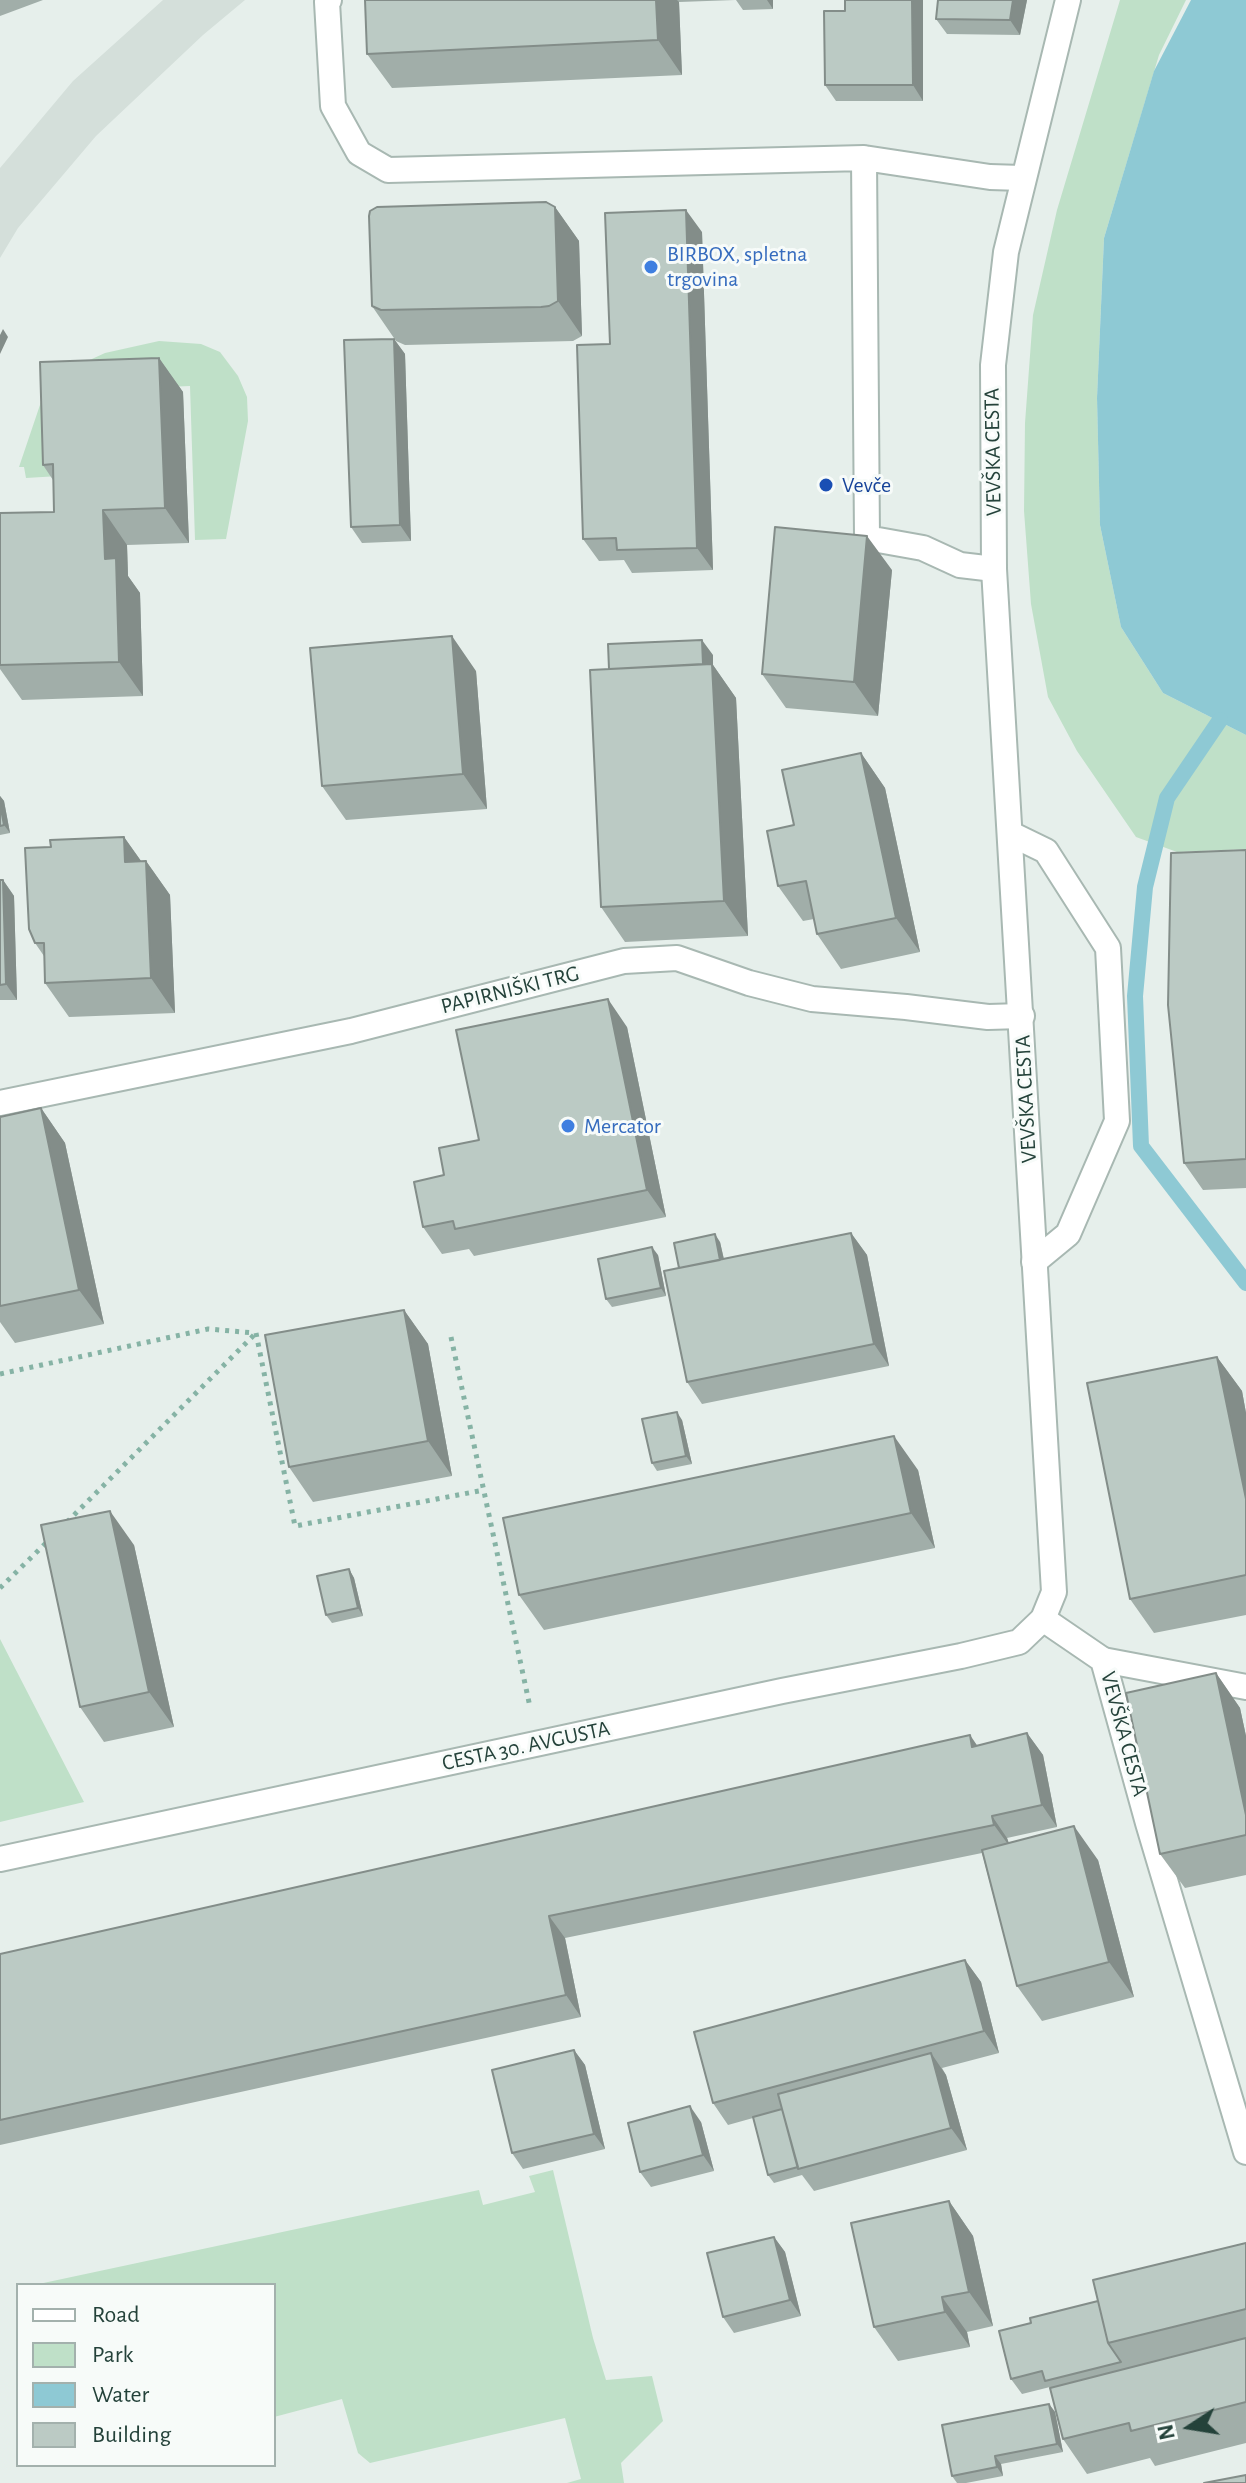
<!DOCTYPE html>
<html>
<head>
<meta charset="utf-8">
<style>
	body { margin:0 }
	#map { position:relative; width:1246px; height:2483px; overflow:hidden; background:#e6efeb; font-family:"Alegreya Sans",sans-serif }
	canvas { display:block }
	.legend { position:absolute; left:16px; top:2283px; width:260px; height:184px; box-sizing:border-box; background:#f7fbf9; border:2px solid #a3b1ad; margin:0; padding:10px 14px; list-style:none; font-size:24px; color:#24423a }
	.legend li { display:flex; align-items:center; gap:16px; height:40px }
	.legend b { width:40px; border:2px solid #a3b1ad }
	.north { position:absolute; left:1150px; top:2387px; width:80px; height:80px; -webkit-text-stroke:6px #f7fbf9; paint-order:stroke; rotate:258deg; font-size:22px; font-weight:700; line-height:32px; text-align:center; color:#24423a }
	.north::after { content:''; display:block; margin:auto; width:28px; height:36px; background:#24423a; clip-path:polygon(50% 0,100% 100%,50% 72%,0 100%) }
</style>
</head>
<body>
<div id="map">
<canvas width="1246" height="2483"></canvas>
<ul class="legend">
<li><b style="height:10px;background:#fff"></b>Road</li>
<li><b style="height:22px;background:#bfe0c8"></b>Park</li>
<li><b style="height:22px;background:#8ec9d4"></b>Water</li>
<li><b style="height:22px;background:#bbcac4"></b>Building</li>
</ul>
<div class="north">N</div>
</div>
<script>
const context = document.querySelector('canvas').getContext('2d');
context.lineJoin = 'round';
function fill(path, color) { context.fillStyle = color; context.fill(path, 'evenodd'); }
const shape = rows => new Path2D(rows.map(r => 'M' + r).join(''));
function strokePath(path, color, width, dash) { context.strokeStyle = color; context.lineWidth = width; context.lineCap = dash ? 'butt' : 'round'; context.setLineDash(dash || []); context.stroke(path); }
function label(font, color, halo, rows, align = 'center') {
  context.font = font + ' "Alegreya Sans",sans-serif'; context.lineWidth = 6; context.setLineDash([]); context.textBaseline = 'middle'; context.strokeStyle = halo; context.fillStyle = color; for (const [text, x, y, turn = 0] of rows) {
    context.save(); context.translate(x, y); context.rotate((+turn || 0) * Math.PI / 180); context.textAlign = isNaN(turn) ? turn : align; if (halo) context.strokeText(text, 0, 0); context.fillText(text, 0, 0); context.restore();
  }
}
const built = shape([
	[163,0,245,0,203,35,96,136,18,228,0,258,0,168,73,81]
]);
const green = shape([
	[1120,0,1186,0,1159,55,1104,238,1097,398,1100,525,1121,627,1163,693,1246,735,1246,849,1177,852,1136,837,1077,751,1048,697,1031,604,1024,511,1025,423,1033,315,1057,210],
	[159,341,201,344,220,352,238,376,247,397,248,421,226,539,195,540,190,386,141,388,81,364,105,353],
	[42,399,59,476,26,478,24,467,19,467],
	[0,1639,84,1802,0,1822],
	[553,2170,593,2338,606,2380,652,2376,663,2421,621,2463,624,2483,567,2483,581,2479,565,2418,370,2463,358,2453,342,2399,274,2417,274,2285,34,2285,479,2190,483,2205,535,2192,529,2176]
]);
const water = shape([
	[1191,0,1246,0,1246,735,1163,693,1121,627,1100,525,1097,398,1104,238,1154,71]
]);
const stream = shape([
	[1220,720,1167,798,1145,887,1135,996,1141,1146,1246,1283]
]);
const path = shape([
	[256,1333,295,1526,484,1490],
	[451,1337,530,1707],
	[0,1374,208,1329,255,1333],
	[67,1522,255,1334],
	[0,1588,49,1540]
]);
const service = shape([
	[329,0,327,2,333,106,359,153,388,170,864,158,990,177,1022,178],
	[864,158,867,538,923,548,960,565,994,569],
	[1011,834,1046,851,1108,948,1117,1121,1068,1234,1034,1262],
	[0,1103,351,1031,624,961,677,958,749,983,812,999,906,1007,988,1017,1022,1016],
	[1103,1660,1246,1687]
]);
const minor = shape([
	[1043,1619,1103,1660,1148,1823,1246,2152]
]);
const tertiary = shape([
	[0,1859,782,1691,961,1656,1019,1642,1043,1619,1054,1592,994,569,993,365,1006,252,1068,0]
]);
const wall = shape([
	[0,0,43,0,0,16],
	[365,0,735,0,679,2,682,75,392,88,367,54],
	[736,0,773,0,773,9,743,10],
	[923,0,923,101,836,101,825,85,845,11],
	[938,0,1027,0,1020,35,947,34,936,19],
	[555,207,579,241,582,336,573,341,405,345,396,341,372,306],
	[702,232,713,570,632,573,624,560,599,561,583,539],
	[394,339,405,354,411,541,362,543,351,527],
	[159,358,183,392,189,543,127,545,128,576,140,593,143,696,22,700,0,669,0,513,54,512,53,480,43,465],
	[892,570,878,716,786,708,762,674],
	[713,655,713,665,736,698,748,936,625,942,601,907,609,669],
	[476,671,487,809,346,820,322,786],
	[861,753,885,788,920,952,841,969,817,934,814,919,803,921,778,886,794,825],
	[0,796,4,801,10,833,0,835],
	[124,837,141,861,146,861,170,895,175,1013,69,1017,45,983,44,956,35,943,51,847],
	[1246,850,1246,1188,1203,1190,1184,1163],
	[0,880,3,880,14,896,17,1000,0,1000],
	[627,1027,666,1217,474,1256,469,1249,442,1254,423,1227,444,1175,479,1140],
	[41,1108,65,1143,104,1324,15,1343,0,1322,0,1117],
	[851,1233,867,1255,889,1366,702,1404,687,1382,679,1268,720,1242,724,1259],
	[658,1255,666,1296,612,1307,606,1299],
	[404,1310,428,1344,452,1476,313,1502,289,1467],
	[1217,1357,1242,1391,1246,1413,1246,1615,1154,1633,1130,1599],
	[682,1420,692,1464,657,1471,652,1463],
	[918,1470,935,1548,544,1630,519,1595],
	[134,1545,174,1727,104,1742,80,1707],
	[349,1569,354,1578,363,1616,332,1623,326,1615],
	[1216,1673,1240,1708,1246,1736,1246,1875,1185,1888,1160,1854],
	[1027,1733,1043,1755,1057,1827,1007,1838,1009,1843,1098,1860,1134,1997,1042,2021,1017,1986,982,1853,565,1938,581,2017,0,2145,0,1954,978,1746],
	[965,1960,981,1982,999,2053,942,2068,946,2075,967,2150,814,2191,802,2175,774,2183,768,2175,753,2118,728,2125,713,2103],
	[574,2050,585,2065,605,2149,523,2169,512,2153],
	[701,2122,714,2171,651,2187,640,2172],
	[949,2201,973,2236,993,2326,967,2332,970,2347,898,2361,874,2327],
	[774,2237,785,2252,801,2316,734,2333,723,2317],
	[1246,2243,1246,2443,1155,2466,1150,2458,1087,2474,1063,2439,1050,2387,1022,2394,1011,2379,1031,2323,1098,2301],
	[1049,2404,1055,2412,1063,2452,1001,2464,1003,2476,966,2483,957,2483,952,2476]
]);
const shadedWall = shape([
	[656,0,677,0,679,2,682,75,658,40],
	[767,0,773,0,773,9],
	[912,0,923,0,923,101,913,85],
	[1013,0,1027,0,1020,35,1010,20],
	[555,207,579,241,582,336,558,301],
	[686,210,702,232,713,570,697,548],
	[3,329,8,337,0,354,0,335],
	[394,339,405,354,411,541,400,525],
	[159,358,183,392,189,543,165,508],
	[103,510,127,545,128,576,140,593,143,696,119,662,105,559],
	[867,536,892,570,878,716,854,682],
	[452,636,476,671,487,809,463,774],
	[702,640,713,655,713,665,736,698,748,936,724,901,704,684],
	[861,753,885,788,920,952,896,918],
	[0,796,4,801,10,833,4,825,0,804],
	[124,837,146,868,146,861,170,895,175,1013,151,978,125,862],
	[3,880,14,896,17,1000,6,984],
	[608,999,627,1027,666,1217,647,1190],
	[41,1108,65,1143,104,1324,79,1290],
	[851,1233,867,1255,889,1366,874,1344],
	[715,1234,720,1242,729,1283,723,1275],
	[652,1247,658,1255,666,1296,661,1288],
	[404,1310,428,1344,452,1476,428,1441],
	[1217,1357,1242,1391,1246,1413,1246,1499],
	[677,1412,682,1420,692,1464,686,1456],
	[894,1436,918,1470,935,1548,911,1513],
	[110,1511,134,1545,174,1727,149,1692],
	[349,1569,354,1578,363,1616,358,1608],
	[1216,1673,1240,1708,1246,1736,1246,1815],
	[1027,1733,1043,1755,1057,1827,1042,1805],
	[970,1735,985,1757,972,1747],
	[992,1816,1007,1838,1010,1847,994,1825],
	[1074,1826,1098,1860,1134,1997,1109,1962],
	[549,1916,565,1938,581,2017,566,1995],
	[965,1960,981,1982,999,2053,984,2031],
	[574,2050,585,2065,605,2149,594,2134],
	[931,2053,946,2075,967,2150,951,2128],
	[690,2106,701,2122,714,2171,703,2155],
	[949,2201,973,2236,993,2326,969,2292],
	[774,2237,785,2252,801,2316,790,2300],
	[942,2297,967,2332,970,2347,945,2312],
	[1049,2404,1055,2412,1063,2452,1057,2444],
	[995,2456,1001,2464,1003,2476,997,2467]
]);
const building = shape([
	[365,0,656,0,658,40,367,54,365,0],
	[845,0,912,0,913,85,825,85,824,11,845,11,845,0],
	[938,0,1013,0,1010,20,936,19,938,0],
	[546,202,555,207,558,301,549,306,541,307,381,310,372,306,369,216,370,211,377,207,546,202],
	[686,210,697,548,617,550,616,538,583,539,577,345,610,344,605,213,686,210],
	[394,339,400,525,351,527,344,340,394,339],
	[159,358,165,508,103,510,105,559,116,558,119,662,0,665,0,513,54,512,53,464,43,465,40,362,159,358],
	[775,527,867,536,854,682,762,674,775,527],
	[452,636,463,774,322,786,310,648,452,636],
	[702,640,703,664,609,669,608,644,702,640],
	[712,664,724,901,601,907,590,670,712,664],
	[861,753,896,918,817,934,806,881,778,886,767,831,794,825,782,770,861,753],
	[0,804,4,825,0,826,0,804],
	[124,837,125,862,146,861,151,978,45,983,44,943,35,943,29,929,25,848,51,847,50,840,124,837],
	[1246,850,1246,1159,1184,1163,1168,1005,1171,853,1246,850],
	[0,880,3,880,6,984,0,985,0,880],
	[608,999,647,1190,455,1229,453,1221,423,1227,414,1182,444,1175,439,1148,479,1140,456,1030,608,999],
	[41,1108,79,1290,0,1306,0,1117,41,1108],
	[851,1233,874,1344,687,1382,664,1271,851,1233],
	[715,1234,720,1260,679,1268,674,1243,715,1234],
	[652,1247,661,1288,606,1299,598,1259,652,1247],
	[404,1310,428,1441,289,1467,265,1335,404,1310],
	[1217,1357,1246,1499,1246,1575,1130,1599,1087,1383,1217,1357],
	[677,1412,686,1456,652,1463,642,1419,677,1412],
	[894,1436,911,1513,519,1595,503,1518,894,1436],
	[110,1511,149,1692,80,1707,41,1525,110,1511],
	[349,1569,358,1608,326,1615,317,1576,349,1569],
	[1216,1673,1246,1815,1246,1835,1160,1854,1126,1693,1216,1673],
	[1027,1733,1042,1805,992,1816,994,1825,549,1916,566,1995,0,2120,0,1954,970,1735,972,1747,1027,1733],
	[1074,1826,1109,1962,1017,1986,982,1850,1074,1826],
	[965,1960,984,2031,713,2103,694,2032,965,1960],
	[574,2050,594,2134,512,2153,492,2070,574,2050],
	[931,2053,951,2128,798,2169,778,2094,931,2053],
	[690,2106,703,2155,640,2172,628,2123,690,2106],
	[782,2109,798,2167,768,2175,753,2117,782,2109],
	[949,2201,969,2292,942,2297,945,2312,874,2327,851,2223,949,2201],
	[774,2237,790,2300,723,2317,707,2253,774,2237],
	[1246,2243,1246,2309,1108,2343,1093,2280,1246,2243],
	[1098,2301,1108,2343,1121,2362,1045,2381,1042,2371,1011,2379,999,2331,1031,2323,1030,2318,1098,2301],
	[1246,2338,1246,2402,1131,2431,1129,2423,1063,2439,1050,2388,1246,2338],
	[1049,2404,1057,2444,995,2456,997,2467,952,2476,942,2425,1049,2404],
	[1246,2475,1246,2483,1204,2483,1246,2475]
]);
const markers = [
	[651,267,8,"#3f7fe0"],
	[826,485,8,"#1a4fb4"],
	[568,1126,8,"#3f7fe0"]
];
const shopNames = [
	["BIRBOX, spletna",667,254],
	["trgovina",667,279],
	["Mercator",584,1126]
];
const streetNames = [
	["VEVŠKA CESTA",993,452,-91],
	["PAPIRNIŠKI TRG",510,990,-14],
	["VEVŠKA CESTA",1026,1099,-93],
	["VEVŠKA CESTA",1124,1734,75],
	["CESTA 30. AVGUSTA",526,1746,-12]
];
const transitNames = [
	["Vevče",842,485]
];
fill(built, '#d4dfda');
fill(green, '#bfe0c8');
fill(water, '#8ec9d4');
strokePath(stream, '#8ec9d4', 16);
strokePath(service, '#a8b8b2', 28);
strokePath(minor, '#a8b8b2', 28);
strokePath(tertiary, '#a8b8b2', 28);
strokePath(path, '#86b3a5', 5, [4, 6]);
strokePath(service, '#fff', 24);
strokePath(minor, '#fff', 24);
strokePath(tertiary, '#fff', 24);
fill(wall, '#a1aea9');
fill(shadedWall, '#838d89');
fill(building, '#bbcac4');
strokePath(building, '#838d89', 2);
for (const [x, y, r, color] of markers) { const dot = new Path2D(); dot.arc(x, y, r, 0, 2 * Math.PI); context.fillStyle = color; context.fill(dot); strokePath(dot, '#f7fbf9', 3); }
label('22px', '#366cbe', '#f7fbf9', shopNames, 'left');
label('22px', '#24423a', '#f7fbf9', streetNames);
label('22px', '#164399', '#f7fbf9', transitNames, 'left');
</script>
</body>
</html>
